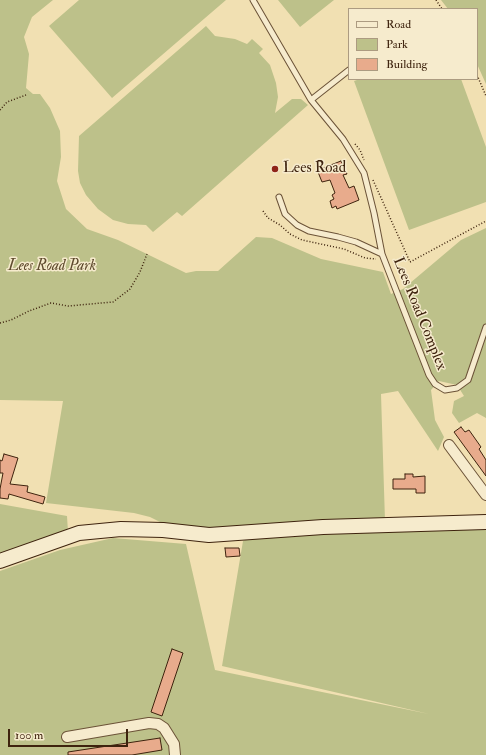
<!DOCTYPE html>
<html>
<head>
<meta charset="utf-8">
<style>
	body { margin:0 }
	#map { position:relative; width:486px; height:755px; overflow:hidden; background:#f1e0b2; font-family:"IM FELL Double Pica",serif }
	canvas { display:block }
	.legend { position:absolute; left:348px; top:8px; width:130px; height:72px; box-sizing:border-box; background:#f6ebcd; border:1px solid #ac9b81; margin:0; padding:5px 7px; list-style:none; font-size:12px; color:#3e230e }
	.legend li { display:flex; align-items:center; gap:8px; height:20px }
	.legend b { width:20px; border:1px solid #ac9b81 }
	.scale { position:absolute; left:8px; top:729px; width:120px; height:18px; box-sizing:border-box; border:2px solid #3e230e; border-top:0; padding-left:5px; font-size:12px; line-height:14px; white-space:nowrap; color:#3e230e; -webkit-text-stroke:3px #f6ebcd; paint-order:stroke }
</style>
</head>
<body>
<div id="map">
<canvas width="486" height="755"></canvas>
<ul class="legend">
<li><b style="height:5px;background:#f6ebcd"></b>Road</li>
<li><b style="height:11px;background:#bdc18a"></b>Park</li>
<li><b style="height:11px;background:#e8ab8c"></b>Building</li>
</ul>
<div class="scale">100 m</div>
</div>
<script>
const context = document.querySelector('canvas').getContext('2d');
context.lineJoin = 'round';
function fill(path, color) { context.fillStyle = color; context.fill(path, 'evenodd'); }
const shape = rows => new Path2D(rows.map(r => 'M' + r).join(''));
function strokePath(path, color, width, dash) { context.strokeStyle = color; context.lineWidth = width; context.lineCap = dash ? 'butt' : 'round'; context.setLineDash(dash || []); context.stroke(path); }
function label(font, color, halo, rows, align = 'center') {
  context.font = font + ' "IM FELL Double Pica",serif'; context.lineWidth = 3; context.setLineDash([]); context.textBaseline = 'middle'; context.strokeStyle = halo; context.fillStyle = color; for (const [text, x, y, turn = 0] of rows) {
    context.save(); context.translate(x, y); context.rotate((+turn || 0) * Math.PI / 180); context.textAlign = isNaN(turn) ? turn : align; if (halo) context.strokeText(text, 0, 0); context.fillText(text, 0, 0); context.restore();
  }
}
const green = shape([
	[0,0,53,0,32,17,24,37,29,54,26,88,33,94,40,94,50,108,60,131,61,157,57,181,66,209,87,229,118,240,186,273,196,271,218,271,256,237,272,238,321,259,383,272,391,294,403,289,461,240,486,228,486,418,477,413,459,423,452,413,454,401,464,396,457,385,439,381,431,390,435,420,444,437,438,451,398,391,381,394,385,521,220,530,168,526,150,517,134,513,46,503,63,401,0,400],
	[79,0,226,0,112,98,49,26],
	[278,0,334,0,300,27],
	[441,0,486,0,486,84,477,64,477,9,448,9],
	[206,26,215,36,235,39,247,44,252,39,263,49,259,53,270,65,276,83,278,97,275,113,292,99,301,99,308,105,182,216,177,212,153,232,146,225,128,224,113,220,98,209,86,195,80,183,78,171,79,136],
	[360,79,461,79,486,147,486,202,409,230,354,81],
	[0,504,67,516,68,532,0,556],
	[486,529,486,755,0,755,0,571,60,550,113,538,186,544,215,670,429,714,222,666,243,541,251,537]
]);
const building = shape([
	[341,161,347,174,343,175,349,188,354,186,359,200,337,209,336,206,332,208,330,201,334,199,332,195,335,193,330,180,322,182,318,172,324,169,323,168,341,161],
	[461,427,465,432,469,430,481,447,479,449,486,460,486,476,454,432,461,427],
	[4,454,18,458,10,484,28,486,27,492,45,497,43,504,9,494,8,499,0,498,0,489,3,473,0,473,0,460,2,461,4,454],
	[405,474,413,474,413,477,425,476,425,493,416,493,416,489,393,489,393,479,405,479,405,474],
	[225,548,239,548,240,556,226,557,225,548],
	[172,649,183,653,162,716,151,712,172,649],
	[160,738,162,750,132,755,68,755,68,752,160,738]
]);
const path = shape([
	[436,0,442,9],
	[477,75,486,96],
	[0,110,7,102,26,95],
	[355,144,360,150,364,160],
	[373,180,410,262,486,221],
	[263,211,268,218,280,225,290,234,302,240,344,249,365,258,376,259],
	[0,323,11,320,29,311,51,303,68,306,113,302,130,289,140,272,147,254]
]);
const lane = shape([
	[253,0,311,100],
	[349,70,311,100,343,139,364,173,374,213,382,254],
	[279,197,285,214,297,225,309,231,338,237,356,242,382,254,429,375,435,384,445,390,457,388,468,380,486,327]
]);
const street = shape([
	[449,445,486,495],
	[67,737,149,723,158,724,164,728,174,744,175,755]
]);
const secondary = shape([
	[0,561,79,533,121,529,163,530,209,535,323,527,486,522]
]);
const markers = [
	[275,169,4,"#8f2418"]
];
const poiNames = [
	["Lees Road",283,169]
];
const parkNames = [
	["Lees Road Park",52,267]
];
const streetNames = [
	["Lees Road Complex",419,314,68]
];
fill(green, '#bdc18a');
fill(building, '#e8ab8c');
strokePath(building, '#3e230e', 1);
strokePath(lane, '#6b5237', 7);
strokePath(street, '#6b5237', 12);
strokePath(secondary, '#3e230e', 16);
strokePath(path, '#3e230e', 1.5, [1, 2]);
strokePath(lane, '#f6ebcd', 5);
strokePath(street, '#f6ebcd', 10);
strokePath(secondary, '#f6ebcd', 14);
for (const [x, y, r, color] of markers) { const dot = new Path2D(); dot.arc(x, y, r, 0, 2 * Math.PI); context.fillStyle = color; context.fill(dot); strokePath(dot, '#f6ebcd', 1.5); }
label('15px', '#3e230e', '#f6ebcd', poiNames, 'left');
label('italic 15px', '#5e4a2d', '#f6ebcd', parkNames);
label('15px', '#3e230e', '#f6ebcd', streetNames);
</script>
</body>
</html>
